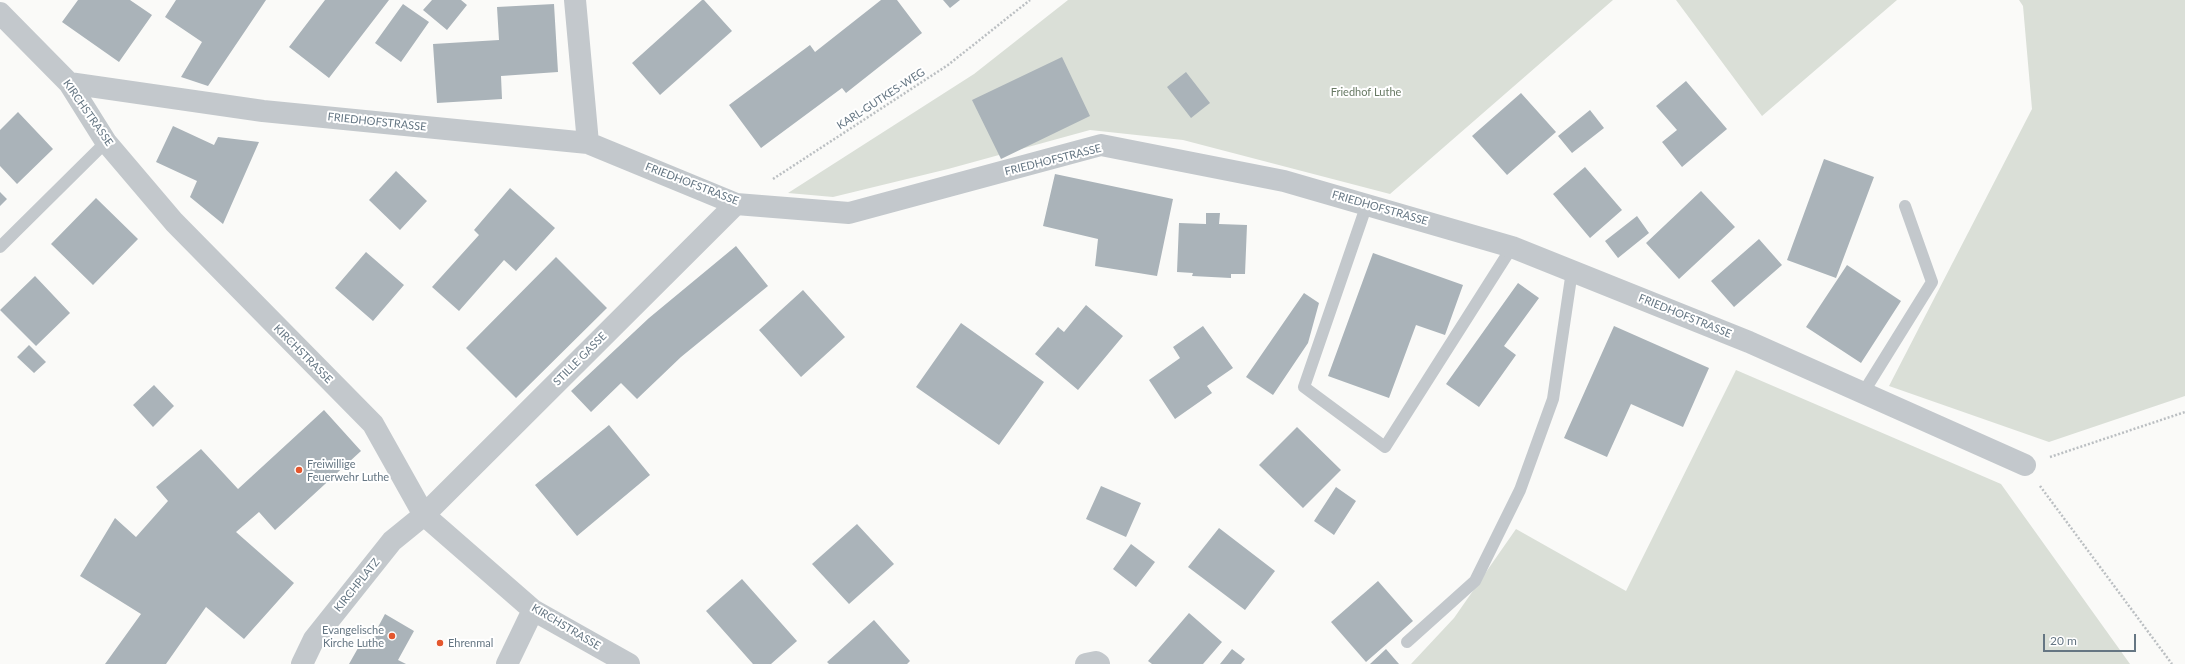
<!DOCTYPE html>
<html>
<head>
<meta charset="utf-8">
<style>
	body { margin:0 }
	#map { position:relative; width:2185px; height:664px; overflow:hidden; background:#fafaf8; font-family:Lato,sans-serif }
	canvas { display:block }
	.scale { position:absolute; left:2043px; top:634px; width:93px; height:18px; box-sizing:border-box; border:2px solid #657683; border-top:0; padding-left:5px; font-size:12px; line-height:14px; white-space:nowrap; color:#657683; -webkit-text-stroke:3px #fff; paint-order:stroke }
</style>
</head>
<body>
<div id="map">
<canvas width="2185" height="664"></canvas>
<div class="scale">20 m</div>
</div>
<script>
const context = document.querySelector('canvas').getContext('2d');
context.lineJoin = 'round';
function fill(path, color) { context.fillStyle = color; context.fill(path, 'evenodd'); }
const shape = rows => new Path2D(rows.map(r => 'M' + r).join(''));
function strokePath(path, color, width, dash) { context.strokeStyle = color; context.lineWidth = width; context.lineCap = dash ? 'butt' : 'round'; context.setLineDash(dash || []); context.stroke(path); }
function label(font, color, halo, rows, align = 'center') {
  context.font = font + ' Lato,sans-serif'; context.lineWidth = 4; context.setLineDash([]); context.textBaseline = 'middle'; context.strokeStyle = halo; context.fillStyle = color; for (const [text, x, y, turn = 0] of rows) {
    context.save(); context.translate(x, y); context.rotate((+turn || 0) * Math.PI / 180); context.textAlign = isNaN(turn) ? turn : align; if (halo) context.strokeText(text, 0, 0); context.fillText(text, 0, 0); context.restore();
  }
}
const green = shape([
	[1068,0,1613,0,1390,194,1183,140,1090,130,948,169,833,197,788,193,974,74],
	[1676,0,1897,0,1762,116],
	[2019,0,2185,0,2185,396,2049,442,1889,386,2032,109,2023,6],
	[1736,370,2001,484,2130,664,1411,664,1454,618,1516,529,1626,591]
]);
const building = shape([
	[78,0,130,0,152,15,119,62,62,22],
	[176,0,266,0,208,86,181,77,202,42,165,17],
	[325,0,389,0,329,78,289,47],
	[432,0,461,0,467,5,447,30,423,10],
	[702,0,704,0,732,31,660,95,632,63],
	[881,0,897,0,922,33,846,93,842,88,761,148,729,105,810,45,815,52],
	[943,0,960,0,950,8],
	[403,4,429,22,401,62,375,43],
	[554,4,558,72,501,76,502,99,437,103,433,44,499,40,497,7],
	[1062,57,1090,116,1001,159,972,100],
	[1186,72,1210,103,1191,118,1167,87],
	[1686,81,1727,129,1682,167,1662,142,1677,130,1656,106],
	[1521,93,1556,132,1507,175,1472,136],
	[1590,110,1604,128,1572,153,1558,136],
	[18,112,53,149,17,184,0,166,0,130],
	[173,126,214,145,218,137,259,142,223,224,190,197,197,181,156,162],
	[1824,159,1874,177,1836,278,1787,260],
	[1585,167,1622,210,1590,238,1553,194],
	[396,171,427,201,400,230,369,200],
	[1055,174,1173,199,1157,276,1095,266,1098,239,1043,226],
	[510,188,555,228,516,271,504,260,459,311,432,287,479,235,474,230],
	[1701,191,1735,227,1679,279,1646,243],
	[0,192,7,199,0,206],
	[96,198,138,239,93,285,51,244],
	[1206,213,1220,213,1219,224,1247,225,1245,274,1231,274,1231,278,1192,276,1193,273,1177,272,1179,223,1206,224],
	[1637,216,1649,233,1618,258,1605,241],
	[1759,239,1782,265,1734,307,1711,281],
	[736,246,768,286,681,357,637,399,621,383,591,412,571,391,649,318],
	[366,252,404,285,373,321,335,288],
	[1373,253,1463,285,1445,335,1416,325,1389,398,1328,376],
	[556,257,607,308,516,398,466,348],
	[1847,265,1901,301,1861,363,1806,327],
	[35,276,70,313,36,346,0,310],
	[1518,283,1539,298,1504,346,1516,355,1479,407,1446,384],
	[803,290,845,337,801,377,759,330],
	[1304,293,1319,303,1308,343,1273,395,1246,377],
	[1086,305,1123,336,1078,390,1035,354,1058,327,1064,332],
	[961,323,1044,382,999,445,916,387],
	[1203,326,1233,368,1207,386,1212,393,1175,419,1149,380,1180,358,1173,347],
	[1614,326,1709,368,1683,427,1631,404,1607,457,1564,438],
	[29,345,46,362,34,373,17,357],
	[154,385,174,406,153,427,133,405],
	[324,410,361,451,275,530,259,512,236,532,294,583,244,639,206,607,166,664,105,664,141,614,80,576,115,518,136,537,168,501,156,487,201,449,238,489],
	[609,425,650,475,577,536,535,485],
	[1297,427,1341,470,1303,508,1259,465],
	[1101,486,1141,503,1126,537,1086,519],
	[1336,487,1356,501,1334,535,1314,521],
	[857,524,894,564,849,604,812,564],
	[1219,528,1275,571,1245,610,1188,567],
	[1131,544,1155,562,1136,587,1113,569],
	[742,579,797,641,771,664,753,664,706,611],
	[1378,581,1413,621,1366,662,1331,622],
	[1189,613,1222,642,1203,664,1152,664,1148,661],
	[385,614,414,631,398,660,406,664,349,664,362,641,369,644],
	[874,620,910,661,907,664,829,664,827,662],
	[1232,649,1245,659,1241,664,1220,664],
	[1386,649,1399,664,1370,664]
]);
const path = shape([
	[773,179,948,65,1030,0],
	[2050,457,2185,412],
	[2040,486,2172,664]
]);
const lane = shape([
	[1367,204,1304,387,1385,447,1512,247],
	[0,247,106,142],
	[1863,393,1932,282,1905,206],
	[1407,642,1475,581,1520,490,1553,399,1572,271]
]);
const street = shape([
	[575,0,588,143],
	[0,13,69,83,106,142,174,222,373,424,424,515,533,610,629,664],
	[69,83,263,111,588,143,736,204,849,213,1101,145,1284,181,1512,247,1749,342,2025,465],
	[302,664,314,639,392,541,424,515,736,204],
	[507,664,533,610],
	[1086,664,1096,662,1099,664]
]);
const markers = [
	[299,470,4,"#e4572e"],
	[392,636,4,"#e4572e"],
	[440,643,4,"#e4572e"]
];
const parkNames = [
	["Friedhof Luthe",1366,92]
];
const streetNames = [
	["KARL-GUTKES-WEG",881,99,-33],
	["KIRCHSTRASSE",88,113,55],
	["FRIEDHOFSTRASSE",377,122,6],
	["FRIEDHOFSTRASSE",1053,160,-14],
	["FRIEDHOFSTRASSE",692,184,21],
	["FRIEDHOFSTRASSE",1380,208,16],
	["FRIEDHOFSTRASSE",1685,316,22],
	["KIRCHSTRASSE",303,354,45],
	["STILLE GASSE",580,359,-45],
	["KIRCHPLATZ",357,585,-51],
	["KIRCHSTRASSE",566,627,31]
];
const poiNames = [
	["Freiwillige",307,464],
	["Feuerwehr Luthe",307,477],
	["Evangelische",384,630,"right"],
	["Kirche Luthe",384,643,"right"],
	["Ehrenmal",448,643]
];
fill(green, '#dadfd7');
fill(building, '#aab3b9');
strokePath(path, '#bbbfc2', 2.5, [2, 2]);
strokePath(lane, '#c3c8cc', 12);
strokePath(street, '#c3c8cc', 22);
for (const [x, y, r, color] of markers) { const dot = new Path2D(); dot.arc(x, y, r, 0, 2 * Math.PI); context.fillStyle = color; context.fill(dot); strokePath(dot, '#fff', 1.5); }
label('11px', '#687a64', '#fff', parkNames);
label('11px', '#657683', '#fff', streetNames);
label('11px', '#657683', '#fff', poiNames, 'left');
</script>
</body>
</html>
